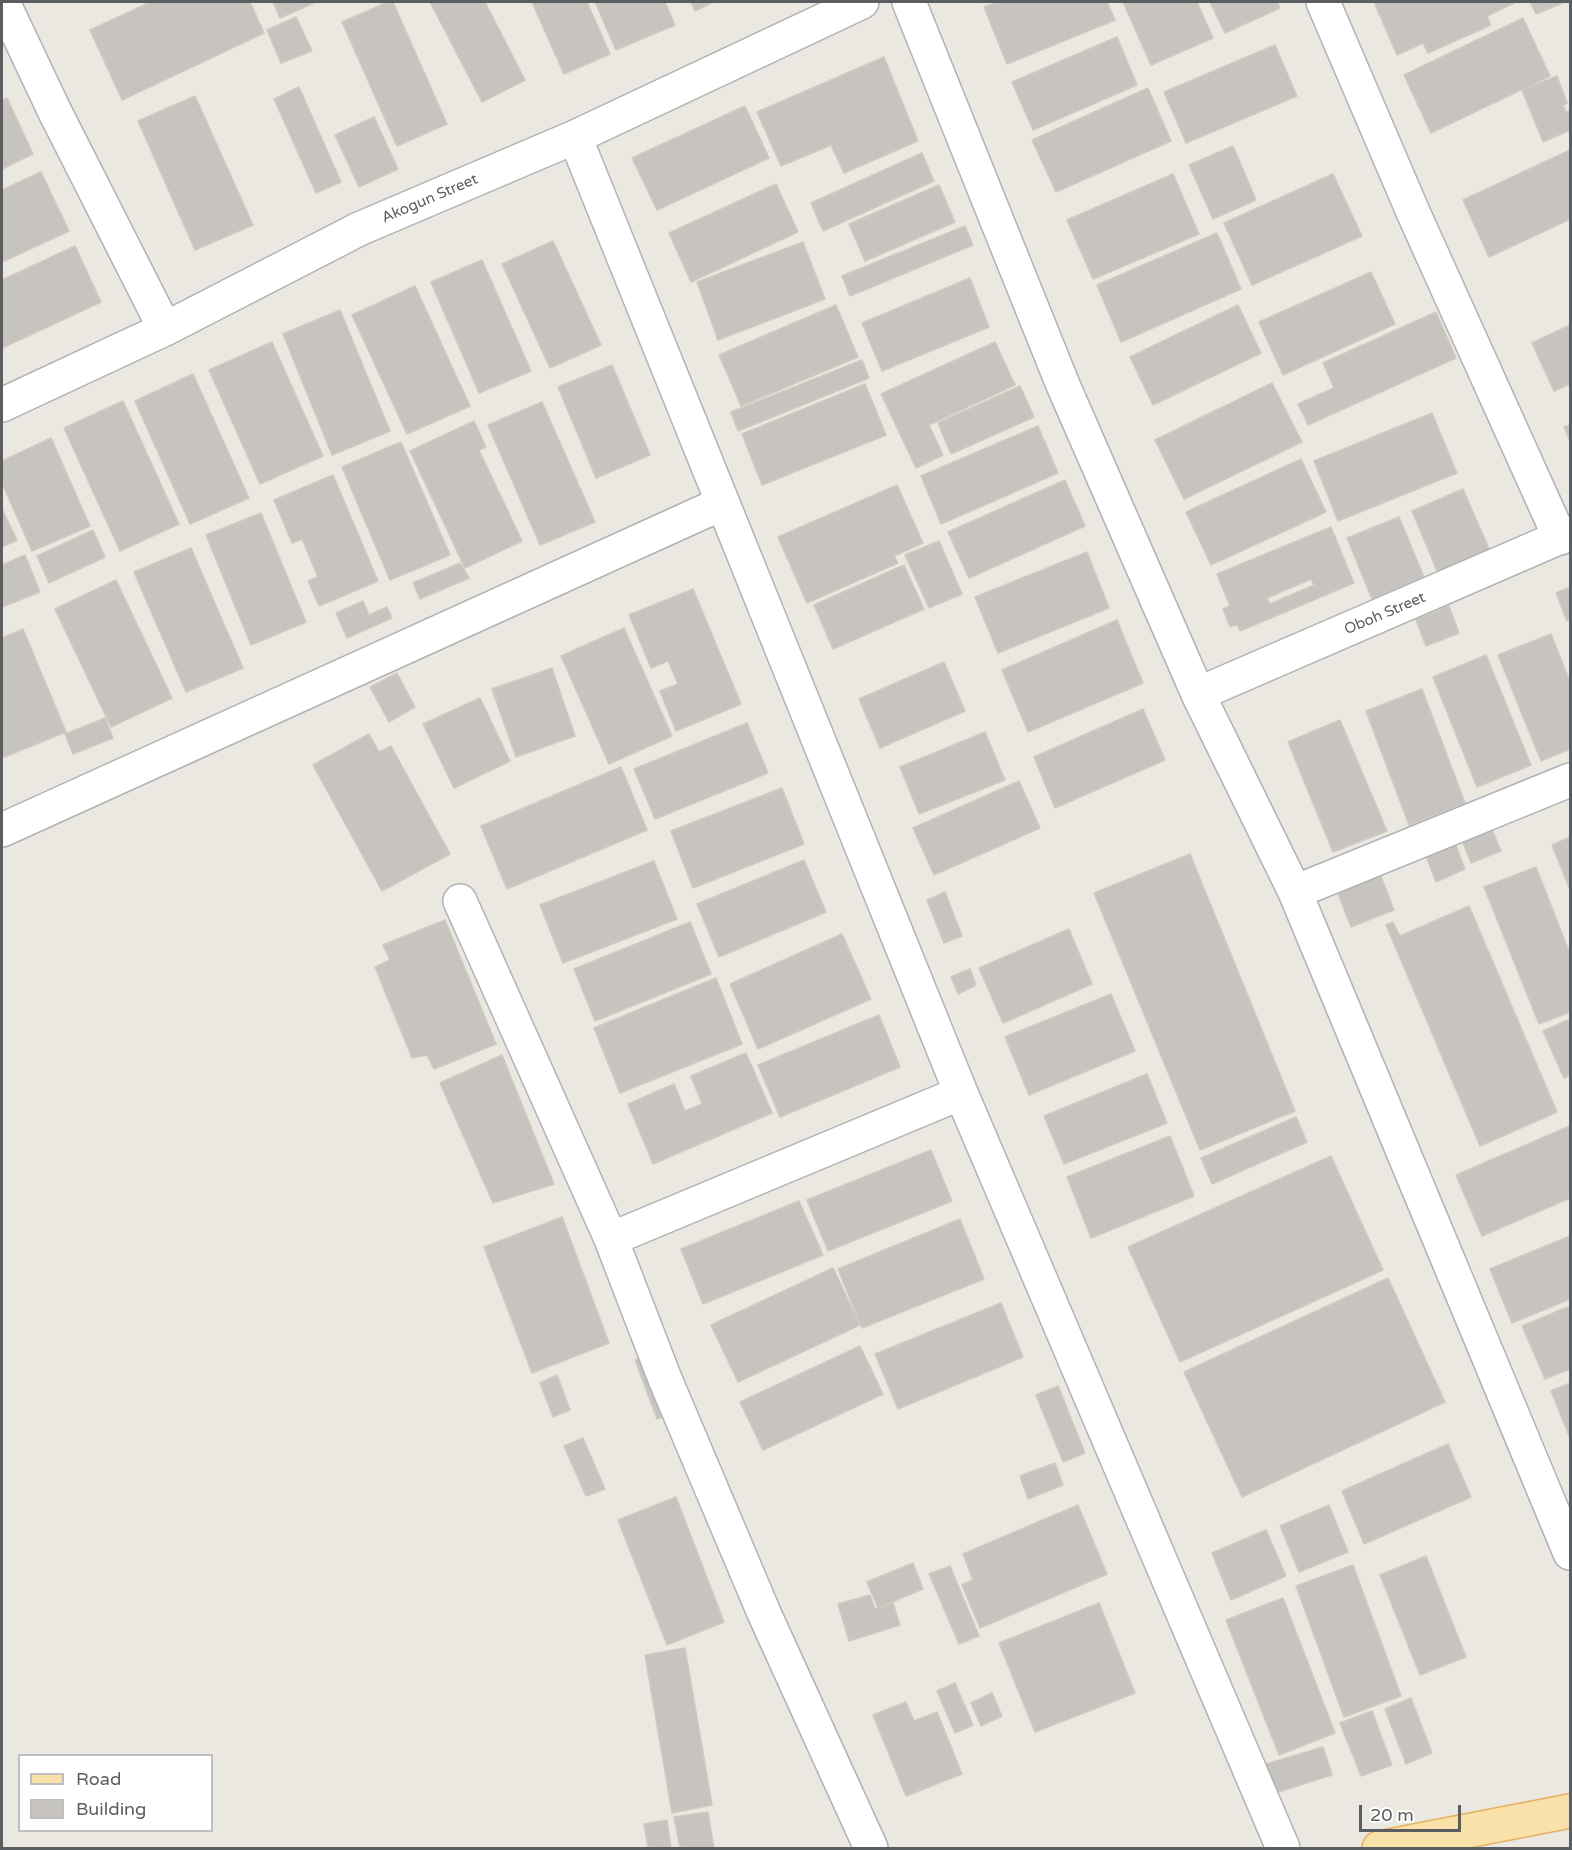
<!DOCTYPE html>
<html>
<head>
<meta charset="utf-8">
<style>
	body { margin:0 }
	#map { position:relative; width:1572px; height:1850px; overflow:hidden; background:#ebe8e1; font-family:"Varela Round",sans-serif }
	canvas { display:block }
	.frame { position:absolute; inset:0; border:3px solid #5a5e61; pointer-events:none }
	.legend { position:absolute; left:18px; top:1754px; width:195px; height:78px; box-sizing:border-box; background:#fff; border:2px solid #bdbfc0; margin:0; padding:8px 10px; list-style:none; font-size:18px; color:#5a5e61 }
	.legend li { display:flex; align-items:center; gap:12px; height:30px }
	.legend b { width:30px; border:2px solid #bdbfc0 }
	.scale { position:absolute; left:1359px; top:1805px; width:102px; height:27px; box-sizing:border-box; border:3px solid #5a5e61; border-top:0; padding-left:8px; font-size:18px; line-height:21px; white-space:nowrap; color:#5a5e61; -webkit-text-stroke:4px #fff; paint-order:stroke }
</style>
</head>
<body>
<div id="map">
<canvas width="1572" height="1850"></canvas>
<div class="frame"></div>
<ul class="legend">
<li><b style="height:8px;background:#f8e2a9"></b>Road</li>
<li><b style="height:16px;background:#c7c3be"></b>Building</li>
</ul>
<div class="scale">20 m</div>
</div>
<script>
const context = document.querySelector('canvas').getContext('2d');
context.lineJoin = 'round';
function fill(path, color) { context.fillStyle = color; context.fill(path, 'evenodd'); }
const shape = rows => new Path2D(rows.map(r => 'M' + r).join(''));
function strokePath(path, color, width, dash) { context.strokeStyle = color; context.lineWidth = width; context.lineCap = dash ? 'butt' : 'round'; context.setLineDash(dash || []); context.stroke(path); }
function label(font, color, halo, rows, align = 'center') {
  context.font = font + ' "Varela Round",sans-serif'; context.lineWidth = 5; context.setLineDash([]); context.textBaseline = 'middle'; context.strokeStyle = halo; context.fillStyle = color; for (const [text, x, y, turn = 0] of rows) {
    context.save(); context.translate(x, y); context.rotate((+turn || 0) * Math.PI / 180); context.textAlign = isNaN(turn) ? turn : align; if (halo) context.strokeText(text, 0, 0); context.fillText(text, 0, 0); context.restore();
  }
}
const building = shape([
	[151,2,250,2,264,33,122,100,90,30,151,2],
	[273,2,316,2,280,18,273,2],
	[388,2,393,2,447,124,397,146,342,22,388,2],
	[430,2,485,2,525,80,482,102,430,2],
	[532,2,587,2,610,54,564,74,532,2],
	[595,2,665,2,675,25,616,50,595,2],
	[691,2,713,2,695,11,691,2],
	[998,2,1107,2,1115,20,1007,64,984,7,998,2],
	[1123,2,1197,2,1213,38,1151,65,1123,2],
	[1210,2,1277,2,1280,8,1225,33,1210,2],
	[1374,2,1516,2,1487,16,1491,25,1428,53,1423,43,1397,55,1374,2],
	[1530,2,1565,2,1536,14,1530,2],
	[296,17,312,51,281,63,267,30,296,17],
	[1523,18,1550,76,1431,133,1404,75,1523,18],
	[1117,37,1137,85,1033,130,1012,82,1117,37],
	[1275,45,1297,96,1186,143,1164,92,1275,45],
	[884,57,918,141,844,173,831,145,781,166,757,112,884,57],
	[1557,76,1567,103,1563,105,1566,112,1570,111,1570,130,1543,142,1522,90,1557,76],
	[299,87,341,182,316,193,274,99,299,87],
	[1148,88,1171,141,1056,192,1032,140,1148,88],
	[195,96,253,225,195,250,138,121,195,96],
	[7,98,33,154,2,169,2,101,7,98],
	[745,106,769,158,657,210,632,158,745,106],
	[374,117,398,169,359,187,335,135,374,117],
	[1233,146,1256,200,1213,219,1189,165,1233,146],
	[1570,150,1570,219,1489,257,1463,200,1570,150],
	[922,153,934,181,823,231,811,203,922,153],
	[41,172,69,231,2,262,2,190,41,172],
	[1173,174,1199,234,1093,279,1067,220,1173,174],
	[1333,174,1362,236,1252,285,1224,223,1333,174],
	[776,184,798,232,691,282,669,233,776,184],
	[939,185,955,222,865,261,849,224,939,185],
	[965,226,973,245,850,296,842,276,965,226],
	[1217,233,1241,289,1121,342,1097,285,1217,233],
	[553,241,601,345,550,368,502,264,553,241],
	[803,242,825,299,718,340,697,282,803,242],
	[75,246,101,302,2,348,2,280,75,246],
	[482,260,531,371,479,393,431,282,482,260],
	[1371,272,1395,324,1283,375,1259,322,1371,272],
	[970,278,989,327,882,371,862,323,970,278],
	[415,286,470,406,407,434,352,315,415,286],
	[836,305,858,357,741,406,719,355,836,305],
	[1238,305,1261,353,1153,405,1130,357,1238,305],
	[340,310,390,431,332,455,283,334,340,310],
	[1436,312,1456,358,1308,425,1298,404,1334,388,1323,363,1436,312],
	[1570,325,1570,384,1554,391,1532,343,1570,325],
	[272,342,323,456,260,484,209,370,272,342],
	[995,342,1015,385,929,425,943,455,916,468,881,394,995,342],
	[862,360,869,378,738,431,731,412,862,360],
	[612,365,650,455,596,478,558,387,612,365],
	[193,374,249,498,190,524,135,401,193,374],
	[1272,383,1302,442,1184,499,1155,440,1272,383],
	[865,384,886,435,762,485,742,434,865,384],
	[1020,386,1034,417,951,454,938,423,1020,386],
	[123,401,179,524,120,551,64,428,123,401],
	[542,402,595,522,540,545,488,425,542,402],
	[1432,413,1457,473,1338,521,1314,461,1432,413],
	[474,421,486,447,479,450,522,541,465,568,410,451,474,421],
	[1570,425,1570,441,1564,427,1570,425],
	[1038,426,1058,473,941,524,921,476,1038,426],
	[51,438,90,526,32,551,2,483,2,461,51,438],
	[401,442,450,555,390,580,342,467,401,442],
	[1301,459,1326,512,1211,565,1186,512,1301,459],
	[333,475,378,581,319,606,308,581,318,577,302,539,292,543,274,500,333,475],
	[1065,480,1085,526,969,578,948,532,1065,480],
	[897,485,923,543,894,556,898,563,807,603,778,537,897,485],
	[1463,489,1490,551,1438,573,1412,511,1463,489],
	[2,509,17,540,2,547,2,509],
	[261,513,306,622,251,645,206,535,261,513],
	[1399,517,1424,577,1372,599,1347,538,1399,517],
	[1331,527,1354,583,1240,631,1237,624,1230,627,1223,609,1230,606,1217,574,1331,527],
	[1311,579,1314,585,1270,604,1267,598,1311,579],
	[93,530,105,557,49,583,37,556,93,530],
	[939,541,962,594,929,608,905,555,939,541],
	[191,548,243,668,186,692,134,572,191,548],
	[1087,552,1109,608,998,653,975,597,1087,552],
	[25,555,40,592,2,607,2,565,25,555],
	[460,563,469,578,420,599,413,583,460,563],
	[904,565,924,609,833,649,814,605,904,565],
	[116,580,172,698,111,727,55,609,116,580],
	[1570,587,1570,619,1567,621,1556,593,1570,587],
	[693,589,741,704,676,731,660,691,678,684,668,661,651,668,629,615,693,589],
	[363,601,369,615,387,607,392,618,347,638,336,613,363,601],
	[1449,606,1459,633,1426,646,1416,620,1449,606],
	[1117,620,1143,683,1028,732,1002,670,1117,620],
	[624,628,672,736,609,764,561,656,624,628],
	[23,629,66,732,2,758,2,638,23,629],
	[1551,634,1570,682,1570,749,1541,761,1498,655,1551,634],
	[1486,655,1531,765,1477,787,1433,677,1486,655],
	[944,662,965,711,880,748,859,699,944,662],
	[552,668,575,736,516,757,492,689,552,668],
	[397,673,415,707,389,722,370,687,397,673],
	[1422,689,1465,803,1409,825,1366,711,1422,689],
	[480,698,510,761,454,788,423,724,480,698],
	[1143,709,1165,760,1055,808,1034,757,1143,709],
	[105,718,113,738,73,754,65,734,105,718],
	[1340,720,1387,831,1333,852,1288,742,1340,720],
	[747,723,768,773,655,819,634,769,747,723],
	[985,732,1005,780,919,814,900,767,985,732],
	[369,734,379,752,391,746,450,854,382,891,313,765,369,734],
	[621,767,647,830,507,889,481,826,621,767],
	[1019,781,1040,828,934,875,913,828,1019,781],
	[782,788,804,844,693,888,671,831,782,788],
	[1490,825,1501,851,1471,863,1461,837,1490,825],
	[1570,837,1570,890,1552,845,1570,837],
	[1455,843,1465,869,1436,882,1426,856,1455,843],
	[1190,854,1295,1111,1200,1150,1094,893,1190,854],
	[804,860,826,912,719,957,697,904,804,860],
	[654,861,677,919,563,963,540,905,654,861],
	[1377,866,1394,910,1351,927,1334,883,1377,866],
	[1536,867,1570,954,1570,1012,1539,1024,1484,887,1536,867],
	[945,892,962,936,944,943,927,900,945,892],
	[1469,906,1557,1112,1480,1146,1386,925,1393,922,1400,936,1469,906],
	[445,920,496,1044,434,1069,427,1055,412,1058,375,967,390,960,383,945,445,920],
	[690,922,711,974,595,1021,574,969,690,922],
	[1069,929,1092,984,1003,1023,979,968,1069,929],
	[842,934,871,999,758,1049,730,984,842,934],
	[970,969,976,985,958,994,951,977,970,969],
	[716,978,742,1044,620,1093,594,1028,716,978],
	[1111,994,1135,1051,1029,1095,1005,1037,1111,994],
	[879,1015,900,1067,780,1117,758,1065,879,1015],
	[1570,1019,1570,1075,1564,1078,1543,1031,1570,1019],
	[746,1053,772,1113,653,1164,628,1104,674,1084,685,1111,702,1104,691,1076,746,1053],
	[502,1055,554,1184,493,1203,440,1083,502,1055],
	[1147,1074,1167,1123,1064,1164,1044,1116,1147,1074],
	[1296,1117,1307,1142,1212,1184,1201,1158,1296,1117],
	[1570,1126,1570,1198,1482,1236,1456,1175,1570,1126],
	[1170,1136,1194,1196,1091,1238,1067,1177,1170,1136],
	[931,1150,952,1201,828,1251,807,1200,931,1150],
	[1331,1156,1383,1270,1180,1362,1128,1247,1331,1156],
	[799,1201,823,1255,703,1304,681,1249,799,1201],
	[562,1217,609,1343,532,1373,484,1247,562,1217],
	[960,1219,984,1279,862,1328,838,1269,960,1219],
	[1570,1236,1570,1299,1512,1323,1490,1269,1570,1236],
	[833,1268,860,1325,738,1382,711,1325,833,1268],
	[1388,1278,1445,1402,1242,1497,1184,1372,1388,1278],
	[1001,1303,1023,1357,898,1409,875,1354,1001,1303],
	[1570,1306,1570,1369,1545,1379,1522,1326,1570,1306],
	[860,1346,883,1394,763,1450,740,1402,860,1346],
	[654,1353,676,1412,657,1419,635,1360,654,1353],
	[557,1375,570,1410,553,1417,540,1383,557,1375],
	[1570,1383,1570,1438,1551,1391,1570,1383],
	[1058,1386,1085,1453,1063,1462,1036,1395,1058,1386],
	[583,1438,605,1489,586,1496,564,1446,583,1438],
	[1448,1444,1471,1497,1364,1544,1342,1491,1448,1444],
	[1055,1463,1063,1485,1028,1499,1020,1476,1055,1463],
	[676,1497,724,1622,667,1645,618,1520,676,1497],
	[1078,1505,1107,1574,980,1628,962,1585,973,1580,963,1554,1078,1505],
	[1329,1505,1348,1552,1299,1572,1280,1526,1329,1505],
	[1266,1530,1286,1576,1231,1600,1212,1553,1266,1530],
	[1426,1556,1466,1657,1420,1675,1380,1575,1426,1556],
	[913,1563,923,1589,878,1608,867,1582,913,1563],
	[1353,1565,1401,1696,1344,1717,1296,1586,1353,1565],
	[950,1566,979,1636,959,1644,929,1574,950,1566],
	[870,1595,875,1609,893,1603,900,1625,849,1641,838,1604,870,1595],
	[1283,1598,1335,1733,1279,1755,1226,1620,1283,1598],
	[1099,1603,1135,1693,1035,1732,999,1643,1099,1603],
	[685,1648,712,1805,672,1813,645,1655,685,1648],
	[955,1683,973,1725,955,1733,937,1691,955,1683],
	[992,1693,1002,1716,981,1726,971,1703,992,1693],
	[1411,1698,1432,1753,1406,1764,1385,1709,1411,1698],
	[906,1702,914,1721,937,1712,962,1774,906,1796,873,1715,906,1702],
	[1372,1711,1392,1765,1361,1776,1340,1723,1372,1711],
	[1323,1747,1332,1775,1272,1794,1263,1765,1323,1747],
	[708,1812,714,1848,680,1848,674,1817,708,1812],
	[667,1820,671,1848,648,1848,644,1824,667,1820]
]);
const minor = shape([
	[3,2,54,110,165,329],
	[909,2,1063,385,1198,694,1295,892,1570,1553],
	[1323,2,1413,212,1560,538],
	[575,137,961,1093,1283,1848],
	[2,405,165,329,359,229,575,137,862,2],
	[1198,694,1570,533],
	[2,830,723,503],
	[1295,892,1570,780],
	[460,901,611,1239,665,1379,764,1613,871,1848],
	[611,1239,961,1093]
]);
const major = shape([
	[1379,1848,1570,1811]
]);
const streetNames = [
	["Akogun Street",430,199,-23],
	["Oboh Street",1385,614,-23]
];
fill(building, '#c7c3be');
strokePath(building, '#cfc9c0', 1.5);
strokePath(minor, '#afb2b6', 36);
strokePath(major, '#e5b160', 36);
strokePath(minor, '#fff', 33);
strokePath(major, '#f8e2a9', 33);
label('15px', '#5a5e61', '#fff', streetNames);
</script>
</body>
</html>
